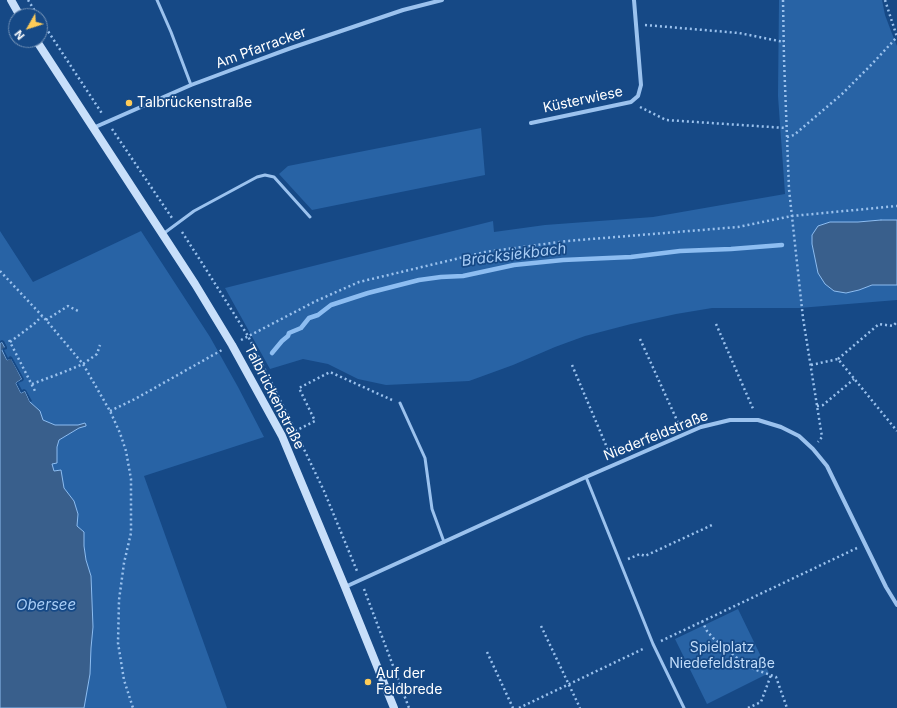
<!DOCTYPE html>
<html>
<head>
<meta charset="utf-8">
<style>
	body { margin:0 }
	#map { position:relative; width:897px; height:708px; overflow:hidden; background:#164986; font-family:Inter,sans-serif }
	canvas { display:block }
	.north { position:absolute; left:8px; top:8px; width:40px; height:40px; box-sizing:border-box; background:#164986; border:1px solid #7392b6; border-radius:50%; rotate:231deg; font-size:11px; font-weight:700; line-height:16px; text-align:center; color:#fff }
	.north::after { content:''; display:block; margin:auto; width:14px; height:18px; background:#ffcc58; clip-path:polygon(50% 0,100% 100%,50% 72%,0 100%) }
</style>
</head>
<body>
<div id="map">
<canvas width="897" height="708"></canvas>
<div class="north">N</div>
</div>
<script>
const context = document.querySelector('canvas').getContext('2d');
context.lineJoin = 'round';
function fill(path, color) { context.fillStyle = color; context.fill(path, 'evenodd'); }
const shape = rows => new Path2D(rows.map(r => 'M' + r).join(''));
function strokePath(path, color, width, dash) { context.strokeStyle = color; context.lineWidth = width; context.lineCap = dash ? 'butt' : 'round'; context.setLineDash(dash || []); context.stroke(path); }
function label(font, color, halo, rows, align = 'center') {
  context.font = font + ' Inter,sans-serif'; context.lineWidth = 3.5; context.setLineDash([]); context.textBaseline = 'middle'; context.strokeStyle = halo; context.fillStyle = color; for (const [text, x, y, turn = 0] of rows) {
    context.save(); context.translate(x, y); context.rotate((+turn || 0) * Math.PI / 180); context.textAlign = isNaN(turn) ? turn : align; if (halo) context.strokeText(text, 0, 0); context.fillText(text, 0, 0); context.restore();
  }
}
const green = shape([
	[779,0,882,0,885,15,891,31,897,46,897,220,881,220,858,222,812,234,812,244,818,273,846,293,859,290,872,285,897,285,897,300,799,308,712,308,676,314,631,324,585,336,555,347,513,365,469,381,386,385,358,379,328,364,303,359,270,369,225,288,493,221,494,232,545,225,653,217,785,194,778,96],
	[481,128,485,175,312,210,279,174,288,166],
	[0,231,33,282,141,231,210,337,238,387,264,437,144,476,227,708,84,708,93,627,91,576,86,560,84,546,84,532,77,526,78,514,74,501,64,488,61,470,54,471,52,464,57,463,57,447,59,440,79,428,85,426,85,423,78,425,55,425,43,420,40,411,21,393,7,360,2,349,2,342,0,343],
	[738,609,769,673,707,704,675,639]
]);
const water = shape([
	[881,220,897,220,897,285,872,285,859,290,846,293,834,291,825,284,818,273,812,244,812,235,818,226,830,222,858,222,881,220],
	[2,342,5,348,2,350,7,360,11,358,22,379,16,383,21,393,25,391,30,402,40,411,43,420,55,425,78,425,85,423,86,425,86,426,79,428,59,440,57,447,57,463,52,464,54,471,61,470,64,488,74,501,78,514,77,526,84,532,84,546,86,560,91,576,93,627,91,648,90,674,84,708,0,708,0,343,2,342]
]);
const pier = shape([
	[2,340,4,341,7,347,7,349,4,350,8,358,10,356,12,357,24,379,23,381,18,383,22,390,24,389,26,390,32,401,30,402,25,391,21,393,16,383,22,379,11,359,7,360,2,349,5,347,2,342,0,343,0,341]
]);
const stream = shape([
	[272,353,282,341,288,336,289,333,301,328,309,318,318,315,331,305,368,293,419,280,441,277,463,276,514,265,563,260,631,257,680,251,731,249,782,245]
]);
const path = shape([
	[28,0,38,16],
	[783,0,784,59,789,189,803,318,822,437,818,442],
	[885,0,897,37],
	[40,19,103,115],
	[645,25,739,33,784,42],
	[640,107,666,120,786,128],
	[112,129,172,218],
	[787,137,794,135,842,94,872,64,897,37],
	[182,232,202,263,248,336,291,422,324,491,357,571],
	[0,271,46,320,83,364,110,411,120,433,126,451,131,479,131,533,124,563,119,600,118,643,124,680,133,708],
	[46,320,68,306,78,311],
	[716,324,754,411],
	[640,339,680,427],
	[9,340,35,391],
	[241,340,316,301,359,282,485,252,567,241,738,227,792,216,897,206],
	[10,342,34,324,42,316],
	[838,359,879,324,893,326,897,322],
	[572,365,611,457],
	[811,365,838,359,897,431],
	[32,384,64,372,83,364,97,354,100,345],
	[817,406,823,405,854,379],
	[110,411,135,399,222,350],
	[295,431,315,421,299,388,330,372,392,400],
	[628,559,640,554,645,556,712,525],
	[364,589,409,708],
	[702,621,707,631,713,638,748,667,776,677,787,708],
	[541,626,580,708],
	[661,641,857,548],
	[487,652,513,708],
	[519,708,645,648],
	[748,708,761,702,771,675]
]);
const service = shape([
	[157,0,171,32,191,85],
	[163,234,194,211,257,177,265,175,274,177,310,217],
	[400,403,425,458,432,509,444,542],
	[586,477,653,644,684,708]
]);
const minor = shape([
	[531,123,631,102,638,96,641,85,634,0],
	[93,128,191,85,242,66,291,48,403,10,442,0],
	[345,587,586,477,701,427,730,420,758,420,781,427,799,436,813,449,827,466,886,587,897,605]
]);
const secondary = shape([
	[11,0,20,16],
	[36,40,195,284,232,345,282,436,345,587,394,708]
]);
const markers = [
	[129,103,4,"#ffcc58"],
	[368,682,4,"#ffcc58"]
];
const streetNames = [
	["Am Pfarracker",261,48,-20],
	["Küsterwiese",583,100,-12],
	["Talbrückenstraße",274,397,63],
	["Niederfeldstraße",656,436,-22]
];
const poiNames = [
	["Talbrückenstraße",137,103],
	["Auf der",376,674],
	["Feldbrede",376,690]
];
const parkNames = [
	["Spielplatz",722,648],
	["Niedefeldstraße",722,664]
];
const waterNames = [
	["Bracksiekbach",514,255,-7],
	["Obersee",46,605]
];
fill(green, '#2863a5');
fill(water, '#395f8c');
strokePath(water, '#8dbdf1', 1);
fill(pier, '#164986');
strokePath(stream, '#8dbdf1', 4.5);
strokePath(path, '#9bc2ee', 2.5, [2, 3]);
strokePath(service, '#9bc2ee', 3);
strokePath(minor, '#9bc2ee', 4);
strokePath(secondary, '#c8dffa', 8);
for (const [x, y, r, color] of markers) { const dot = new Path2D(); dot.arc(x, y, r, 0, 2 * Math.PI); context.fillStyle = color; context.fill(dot); strokePath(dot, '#164986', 1.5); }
label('14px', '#fff', '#164986', streetNames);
label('14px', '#fff', '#164986', poiNames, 'left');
label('14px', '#c1dcfa', '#164986', parkNames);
label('italic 15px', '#a7ccf5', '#164986', waterNames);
</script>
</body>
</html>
